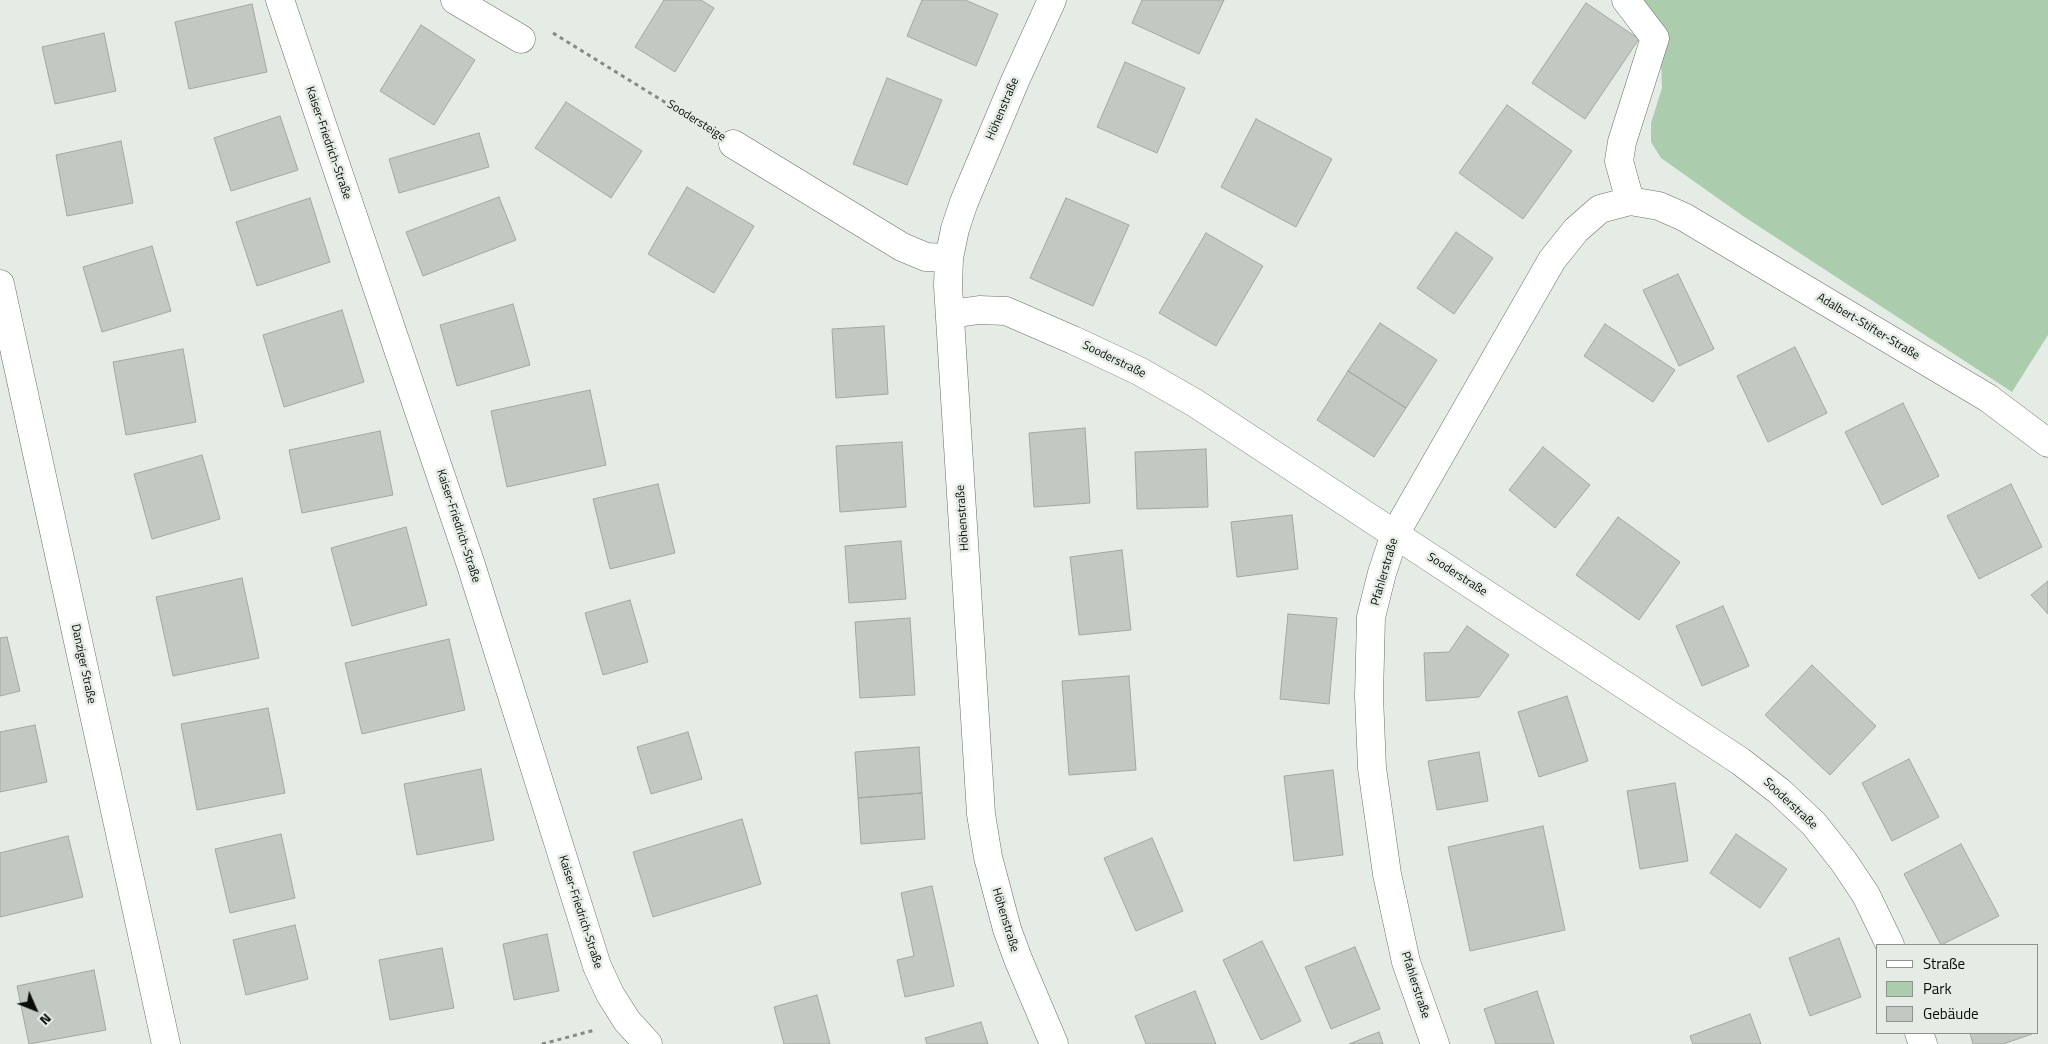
<!DOCTYPE html>
<html>
<head>
<meta charset="utf-8">
<style>
	body { margin:0 }
	#map { position:relative; width:2048px; height:1044px; overflow:hidden; background:#e5ece5; font-family:"Titillium Web",sans-serif }
	canvas { display:block }
	.legend { position:absolute; left:1876px; top:944px; width:162px; height:90px; box-sizing:border-box; background:#e5ece5; border:1px solid #8d928d; margin:0; padding:6px 9px; list-style:none; font-size:15px; color:#0a0c0a }
	.legend li { display:flex; align-items:center; gap:10px; height:25px }
	.legend b { width:25px; border:1px solid #8d928d }
	.north { position:absolute; left:10px; top:984px; width:50px; height:50px; -webkit-text-stroke:4px #e5ece5; paint-order:stroke; rotate:134deg; font-size:14px; font-weight:700; line-height:20px; text-align:center; color:#0a0c0a }
	.north::after { content:''; display:block; margin:auto; width:18px; height:22px; background:#0a0c0a; clip-path:polygon(50% 0,100% 100%,50% 72%,0 100%) }
</style>
</head>
<body>
<div id="map">
<canvas width="2048" height="1044"></canvas>
<ul class="legend">
<li><b style="height:6px;background:#fff"></b>Straße</li>
<li><b style="height:14px;background:#abccad"></b>Park</li>
<li><b style="height:14px;background:#c2c9c2"></b>Gebäude</li>
</ul>
<div class="north">N</div>
</div>
<script>
const context = document.querySelector('canvas').getContext('2d');
context.lineJoin = 'round';
function fill(path, color) { context.fillStyle = color; context.fill(path, 'evenodd'); }
const shape = rows => new Path2D(rows.map(r => 'M' + r).join(''));
function strokePath(path, color, width, dash) { context.strokeStyle = color; context.lineWidth = width; context.lineCap = dash ? 'butt' : 'round'; context.setLineDash(dash || []); context.stroke(path); }
function label(font, color, halo, rows, align = 'center') {
  context.font = font + ' "Titillium Web",sans-serif'; context.lineWidth = 5; context.setLineDash([]); context.textBaseline = 'middle'; context.strokeStyle = halo; context.fillStyle = color; for (const [text, x, y, turn = 0] of rows) {
    context.save(); context.translate(x, y); context.rotate((+turn || 0) * Math.PI / 180); context.textAlign = isNaN(turn) ? turn : align; if (halo) context.strokeText(text, 0, 0); context.fillText(text, 0, 0); context.restore();
  }
}
const green = shape([
	[1636,0,2048,0,2048,335,2012,392,1743,216,1661,158,1651,142,1651,123,1662,88,1661,60]
]);
const building = shape([
	[664,0,701,0,714,8,675,72,635,47,664,0],
	[922,0,965,0,998,14,976,66,907,36,922,0],
	[1142,0,1224,0,1199,54,1132,23,1142,0],
	[1586,3,1639,39,1585,119,1532,83,1586,3],
	[252,4,267,72,189,89,175,22,252,4],
	[421,25,475,60,434,125,380,91,421,25],
	[104,33,116,91,55,104,42,47,104,33],
	[1125,62,1185,88,1157,153,1097,127,1125,62],
	[887,78,942,100,907,185,853,164,887,78],
	[566,102,642,151,611,198,535,148,566,102],
	[1507,105,1572,151,1523,219,1459,173,1507,105],
	[280,116,298,170,231,191,214,138,280,116],
	[1256,119,1332,159,1296,227,1221,187,1256,119],
	[479,133,489,167,399,193,389,159,479,133],
	[121,141,133,203,67,216,56,155,121,141],
	[687,187,754,226,714,293,648,254,687,187],
	[499,197,516,240,423,276,406,232,499,197],
	[310,198,330,262,257,286,236,222,310,198],
	[1066,198,1129,225,1093,306,1030,278,1066,198],
	[1456,232,1493,258,1454,314,1417,288,1456,232],
	[1206,233,1263,266,1216,346,1159,313,1206,233],
	[152,246,171,311,102,332,83,267,152,246],
	[1678,274,1714,349,1679,366,1643,290,1678,274],
	[513,304,530,365,457,386,440,325,513,304],
	[342,310,364,382,284,407,263,335,342,310],
	[1380,323,1437,360,1406,408,1348,371,1380,323],
	[1605,324,1675,370,1653,402,1584,356,1605,324],
	[884,326,888,394,836,398,832,329,884,326],
	[1795,347,1827,413,1768,442,1737,376,1795,347],
	[183,349,196,422,126,435,113,362,183,349],
	[1348,371,1406,408,1374,457,1317,420,1348,371],
	[590,390,606,465,507,487,491,411,590,390],
	[1903,403,1939,476,1882,505,1845,432,1903,403],
	[1085,428,1090,503,1034,507,1029,433,1085,428],
	[380,431,393,495,302,513,289,450,380,431],
	[902,442,906,507,840,512,836,446,902,442],
	[1543,447,1590,485,1555,528,1509,490,1543,447],
	[1206,449,1208,507,1137,509,1135,452,1206,449],
	[202,455,220,519,152,539,134,474,202,455],
	[658,484,675,553,610,569,593,499,658,484],
	[2011,484,2042,547,1979,579,1947,516,2011,484],
	[1292,515,1298,569,1237,577,1231,522,1292,515],
	[1618,517,1680,562,1639,620,1576,575,1618,517],
	[406,527,427,605,352,626,331,548,406,527],
	[901,541,906,599,849,603,845,546,901,541],
	[1122,550,1131,630,1079,635,1070,557,1122,550],
	[242,578,259,658,173,676,156,597,242,578],
	[2048,581,2048,614,2031,595,2048,581],
	[630,600,648,662,603,675,585,613,630,600],
	[1723,606,1749,666,1702,686,1676,626,1723,606],
	[1288,614,1337,618,1329,704,1280,699,1288,614],
	[910,618,915,695,860,698,855,622,910,618],
	[1467,626,1509,655,1479,697,1426,701,1424,653,1449,652,1467,626],
	[7,637,20,691,0,696,0,638,7,637],
	[449,639,465,710,362,734,345,663,449,639],
	[1812,665,1876,726,1830,775,1765,715,1812,665],
	[1129,676,1136,770,1069,775,1062,681,1129,676],
	[1567,696,1588,761,1539,777,1518,712,1567,696],
	[268,708,285,793,197,810,181,724,268,708],
	[35,725,47,782,0,792,0,732,35,725],
	[688,732,702,779,651,794,637,747,688,732],
	[919,747,922,793,858,798,855,752,919,747],
	[1479,752,1488,801,1437,810,1428,761,1479,752],
	[1909,759,1939,817,1892,841,1862,783,1909,759],
	[481,769,494,840,417,855,404,784,481,769],
	[1333,770,1343,855,1294,861,1284,776,1333,770],
	[1675,783,1688,861,1640,869,1627,791,1675,783],
	[922,793,925,839,861,844,858,798,922,793],
	[742,819,761,884,653,917,633,852,742,819],
	[1543,826,1565,930,1470,951,1448,847,1543,826],
	[281,834,295,898,230,913,215,849,281,834],
	[1736,834,1787,869,1760,908,1710,873,1736,834],
	[68,836,83,897,0,917,0,853,68,836],
	[1152,838,1183,911,1136,931,1104,858,1152,838],
	[1961,844,1999,916,1941,945,1904,874,1961,844],
	[932,886,954,986,905,997,897,960,914,956,901,893,932,886],
	[295,925,308,979,246,995,233,940,295,925],
	[547,934,559,991,514,1000,503,944,547,934],
	[1839,938,1861,997,1810,1016,1789,958,1839,938],
	[1262,941,1301,1021,1261,1040,1223,960,1262,941],
	[1355,947,1380,1009,1331,1029,1305,967,1355,947],
	[442,948,454,1008,390,1020,379,960,442,948],
	[94,970,106,1030,29,1044,17,986,94,970],
	[1195,991,1216,1044,1146,1044,1135,1016,1195,991],
	[1537,991,1554,1044,1496,1044,1484,1009,1537,991],
	[817,995,830,1044,784,1044,774,1007,817,995],
	[1750,1014,1761,1044,1693,1044,1690,1036,1750,1014],
	[981,1022,988,1044,927,1044,925,1038,981,1022],
	[1379,1032,1383,1044,1349,1044,1379,1032],
	[1970,1033,2031,1033,2032,1034,2003,1044,1973,1044,1970,1033]
]);
const path = shape([
	[553,33,705,127],
	[542,1044,595,1030]
]);
const minor = shape([
	[280,0,471,565,597,966,610,994,627,1021,648,1044],
	[455,0,521,39],
	[1052,0,1015,81,964,202,955,229,949,258,948,286,981,814,988,857,1007,929,1018,959,1054,1044],
	[1626,0,1655,38,1622,142,1619,161,1630,201],
	[733,144,902,247,926,257,949,258],
	[951,314,979,310,1006,311,1073,340,1139,371,1195,403,1740,761,1779,791,1814,824,1844,862,1866,895,1890,945],
	[1919,1033,1923,1044],
	[1435,1044,1406,962,1387,874,1372,768,1369,696,1371,617,1382,573,1395,534,1552,260,1576,230,1600,209,1630,201,1659,206,1684,217,1988,398,2048,443]
]);
const major = shape([
	[0,284,166,1044]
]);
const streetNames = [
	["Höhenstraße",1003,109,-67],
	["Soodersteige",696,121,32],
	["Kaiser-Friedrich-Straße",328,143,71],
	["Adalbert-Stifter-Straße",1868,327,31],
	["Sooderstraße",1114,360,26],
	["Höhenstraße",963,518,-94],
	["Kaiser-Friedrich-Straße",458,526,72],
	["Pfahlerstraße",1385,572,-74],
	["Sooderstraße",1457,575,33],
	["Danziger Straße",83,664,78],
	["Sooderstraße",1790,804,43],
	["Kaiser-Friedrich-Straße",580,912,72],
	["Höhenstraße",1005,920,73],
	["Pfahlerstraße",1415,985,72]
];
fill(green, '#abccad');
fill(building, '#c2c9c2');
strokePath(building, '#a1a8a2', 1);
strokePath(minor, '#696f69', 29);
strokePath(major, '#696f69', 29);
strokePath(path, '#858a85', 3, [4, 4]);
strokePath(minor, '#fff', 28);
strokePath(major, '#fff', 28);
label('12px', '#0a0c0a', '#e5ece5', streetNames);
</script>
</body>
</html>
